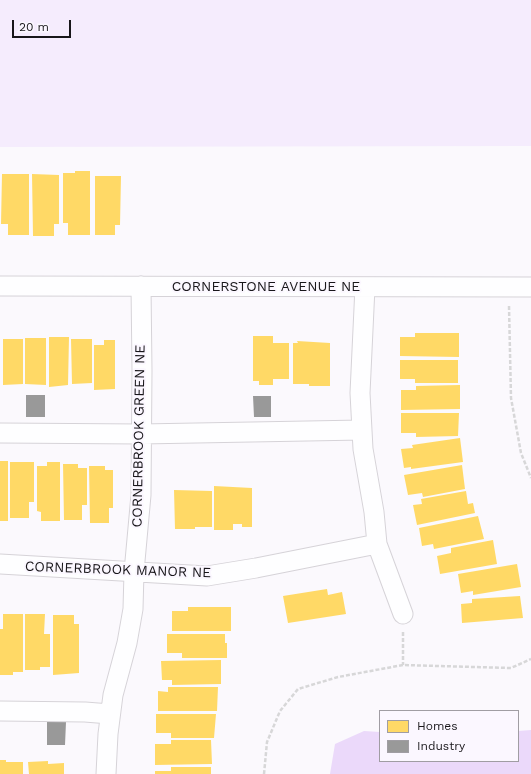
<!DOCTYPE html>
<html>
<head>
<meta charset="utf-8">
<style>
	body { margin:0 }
	#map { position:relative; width:531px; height:774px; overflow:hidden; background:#fbf9fd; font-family:"Work Sans",sans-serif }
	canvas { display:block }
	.legend { position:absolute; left:379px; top:710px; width:140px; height:52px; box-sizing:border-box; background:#fbf7ff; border:1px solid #a09da3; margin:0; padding:5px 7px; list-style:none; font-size:12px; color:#18161a }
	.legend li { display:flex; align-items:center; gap:8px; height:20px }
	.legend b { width:20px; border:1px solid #a09da3 }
	.scale { position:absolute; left:12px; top:20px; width:59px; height:18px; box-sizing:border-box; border:2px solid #18161a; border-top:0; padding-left:5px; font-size:12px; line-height:14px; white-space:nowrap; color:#18161a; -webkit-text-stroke:3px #fbf7ff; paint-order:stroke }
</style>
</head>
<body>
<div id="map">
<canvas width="531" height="774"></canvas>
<ul class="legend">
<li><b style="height:11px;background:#ffd966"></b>Homes</li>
<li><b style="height:11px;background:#999"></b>Industry</li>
</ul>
<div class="scale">20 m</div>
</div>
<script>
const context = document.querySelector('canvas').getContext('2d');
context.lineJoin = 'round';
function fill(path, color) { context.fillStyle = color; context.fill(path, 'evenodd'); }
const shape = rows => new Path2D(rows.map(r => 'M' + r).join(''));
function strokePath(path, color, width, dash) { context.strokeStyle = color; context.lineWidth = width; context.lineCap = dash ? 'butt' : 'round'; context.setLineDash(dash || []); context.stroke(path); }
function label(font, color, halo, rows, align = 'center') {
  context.font = font + ' "Work Sans",sans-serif'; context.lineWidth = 4; context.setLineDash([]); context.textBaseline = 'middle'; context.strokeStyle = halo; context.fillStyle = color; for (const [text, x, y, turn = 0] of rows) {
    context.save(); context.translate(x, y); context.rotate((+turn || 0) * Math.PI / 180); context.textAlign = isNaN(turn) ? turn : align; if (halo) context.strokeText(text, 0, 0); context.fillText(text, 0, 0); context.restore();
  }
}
const green = shape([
	[0,0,531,0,531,146,0,147]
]);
const water = shape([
	[531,730,531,774,330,774,335,744,364,731,380,732,380,761,518,761,518,731]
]);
const homes = shape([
	[75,171,90,171,90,235,68,235,68,223,63,223,63,173,75,173],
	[2,174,29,174,29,235,8,235,8,224,1,224],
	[32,174,59,175,59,224,54,224,54,236,33,236],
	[95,176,121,176,120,225,115,225,115,235,95,235],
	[415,333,459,333,459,357,400,356,400,337,415,337],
	[253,336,273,336,273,343,289,343,289,379,273,379,273,385,259,385,259,381,253,381],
	[49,337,69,337,68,385,49,387],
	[25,338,46,338,46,385,25,384],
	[3,339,23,339,23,384,3,385],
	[71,339,92,339,92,383,72,384],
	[104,340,115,340,115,389,94,390,94,345,104,345],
	[297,341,330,343,330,386,309,386,309,384,293,384,293,343,298,343],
	[400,360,458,360,458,383,415,383,415,379,400,379],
	[460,385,460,409,401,410,401,390,416,390,416,386],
	[401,413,459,413,458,436,416,437,416,433,401,433],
	[460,438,463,462,411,469,411,467,404,468,401,449,413,448,412,445],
	[0,461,8,461,8,521,0,521],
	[10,462,34,462,34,502,29,502,29,518,10,518],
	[47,462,60,462,60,521,41,521,41,512,37,511,37,466,47,466],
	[63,464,78,464,78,468,87,468,87,505,82,505,82,520,64,520],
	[462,465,465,489,423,497,422,493,408,495,404,475],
	[89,466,105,466,105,470,113,470,113,508,109,508,109,523,90,523],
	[214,486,252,488,252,527,242,527,242,524,233,524,233,530,214,530],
	[174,490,212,491,212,527,195,527,195,529,175,529],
	[466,491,468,504,473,503,475,513,417,525,413,505,422,504,421,499],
	[478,516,484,539,434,549,433,544,422,546,419,528],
	[493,540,497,564,440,574,437,556,451,553,451,548],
	[517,564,521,587,473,595,473,591,461,593,458,574],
	[327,589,328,595,342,592,346,614,288,623,283,596],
	[520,596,523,618,462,623,461,604,472,603,472,599],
	[188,607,231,607,231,631,172,631,172,611,188,611],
	[3,614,23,614,23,672,13,672,13,675,0,675,0,629,3,629],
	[25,614,45,614,44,634,50,634,50,667,40,667,40,670,25,670],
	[53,615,74,615,74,624,79,624,79,673,53,675],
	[167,634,225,634,225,643,227,643,227,658,182,658,182,653,167,653],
	[221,660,221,684,172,685,172,680,162,680,161,661],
	[168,687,218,687,217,711,158,711,158,691,168,692],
	[156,714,216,714,214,738,171,738,171,733,156,733],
	[171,740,211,740,212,764,155,765,155,744,171,744],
	[0,760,6,760,6,762,23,762,23,774,0,774],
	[48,761,48,764,64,763,64,774,29,774,28,762],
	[171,767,211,767,211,774,155,774,155,771,171,771]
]);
const industry = shape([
	[26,395,45,395,45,417,26,417],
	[253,396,271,396,271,417,254,417],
	[47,722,66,722,65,745,47,745]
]);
const path = shape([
	[509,306,511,398,521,453,531,478],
	[403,632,403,665],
	[264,774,267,742,280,711,298,689,338,677,403,665,511,668,531,659]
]);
const minor = shape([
	[0,286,531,287],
	[365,287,360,393,363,449,374,512,377,544,403,614],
	[0,433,141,434,362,430],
	[0,564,207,576,256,568,377,544],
	[0,711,85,712,110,714],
	[106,774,108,734,113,695,127,643,133,609,134,572,141,495,142,371,141,286]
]);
const streetNames = [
	["CORNERSTONE AVENUE NE",266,287],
	["CORNERBROOK GREEN NE",139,436,-89],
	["CORNERBROOK MANOR NE",118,570,2]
];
fill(green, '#f5ecfd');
fill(water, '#ebd9fa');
fill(homes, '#ffd966');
fill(industry, '#999');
strokePath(minor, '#d6d3d8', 21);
strokePath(path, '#d7d7d8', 2.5, [4, 2]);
strokePath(minor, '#fefeff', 19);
label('14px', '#18161a', '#fbf7ff', streetNames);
</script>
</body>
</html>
